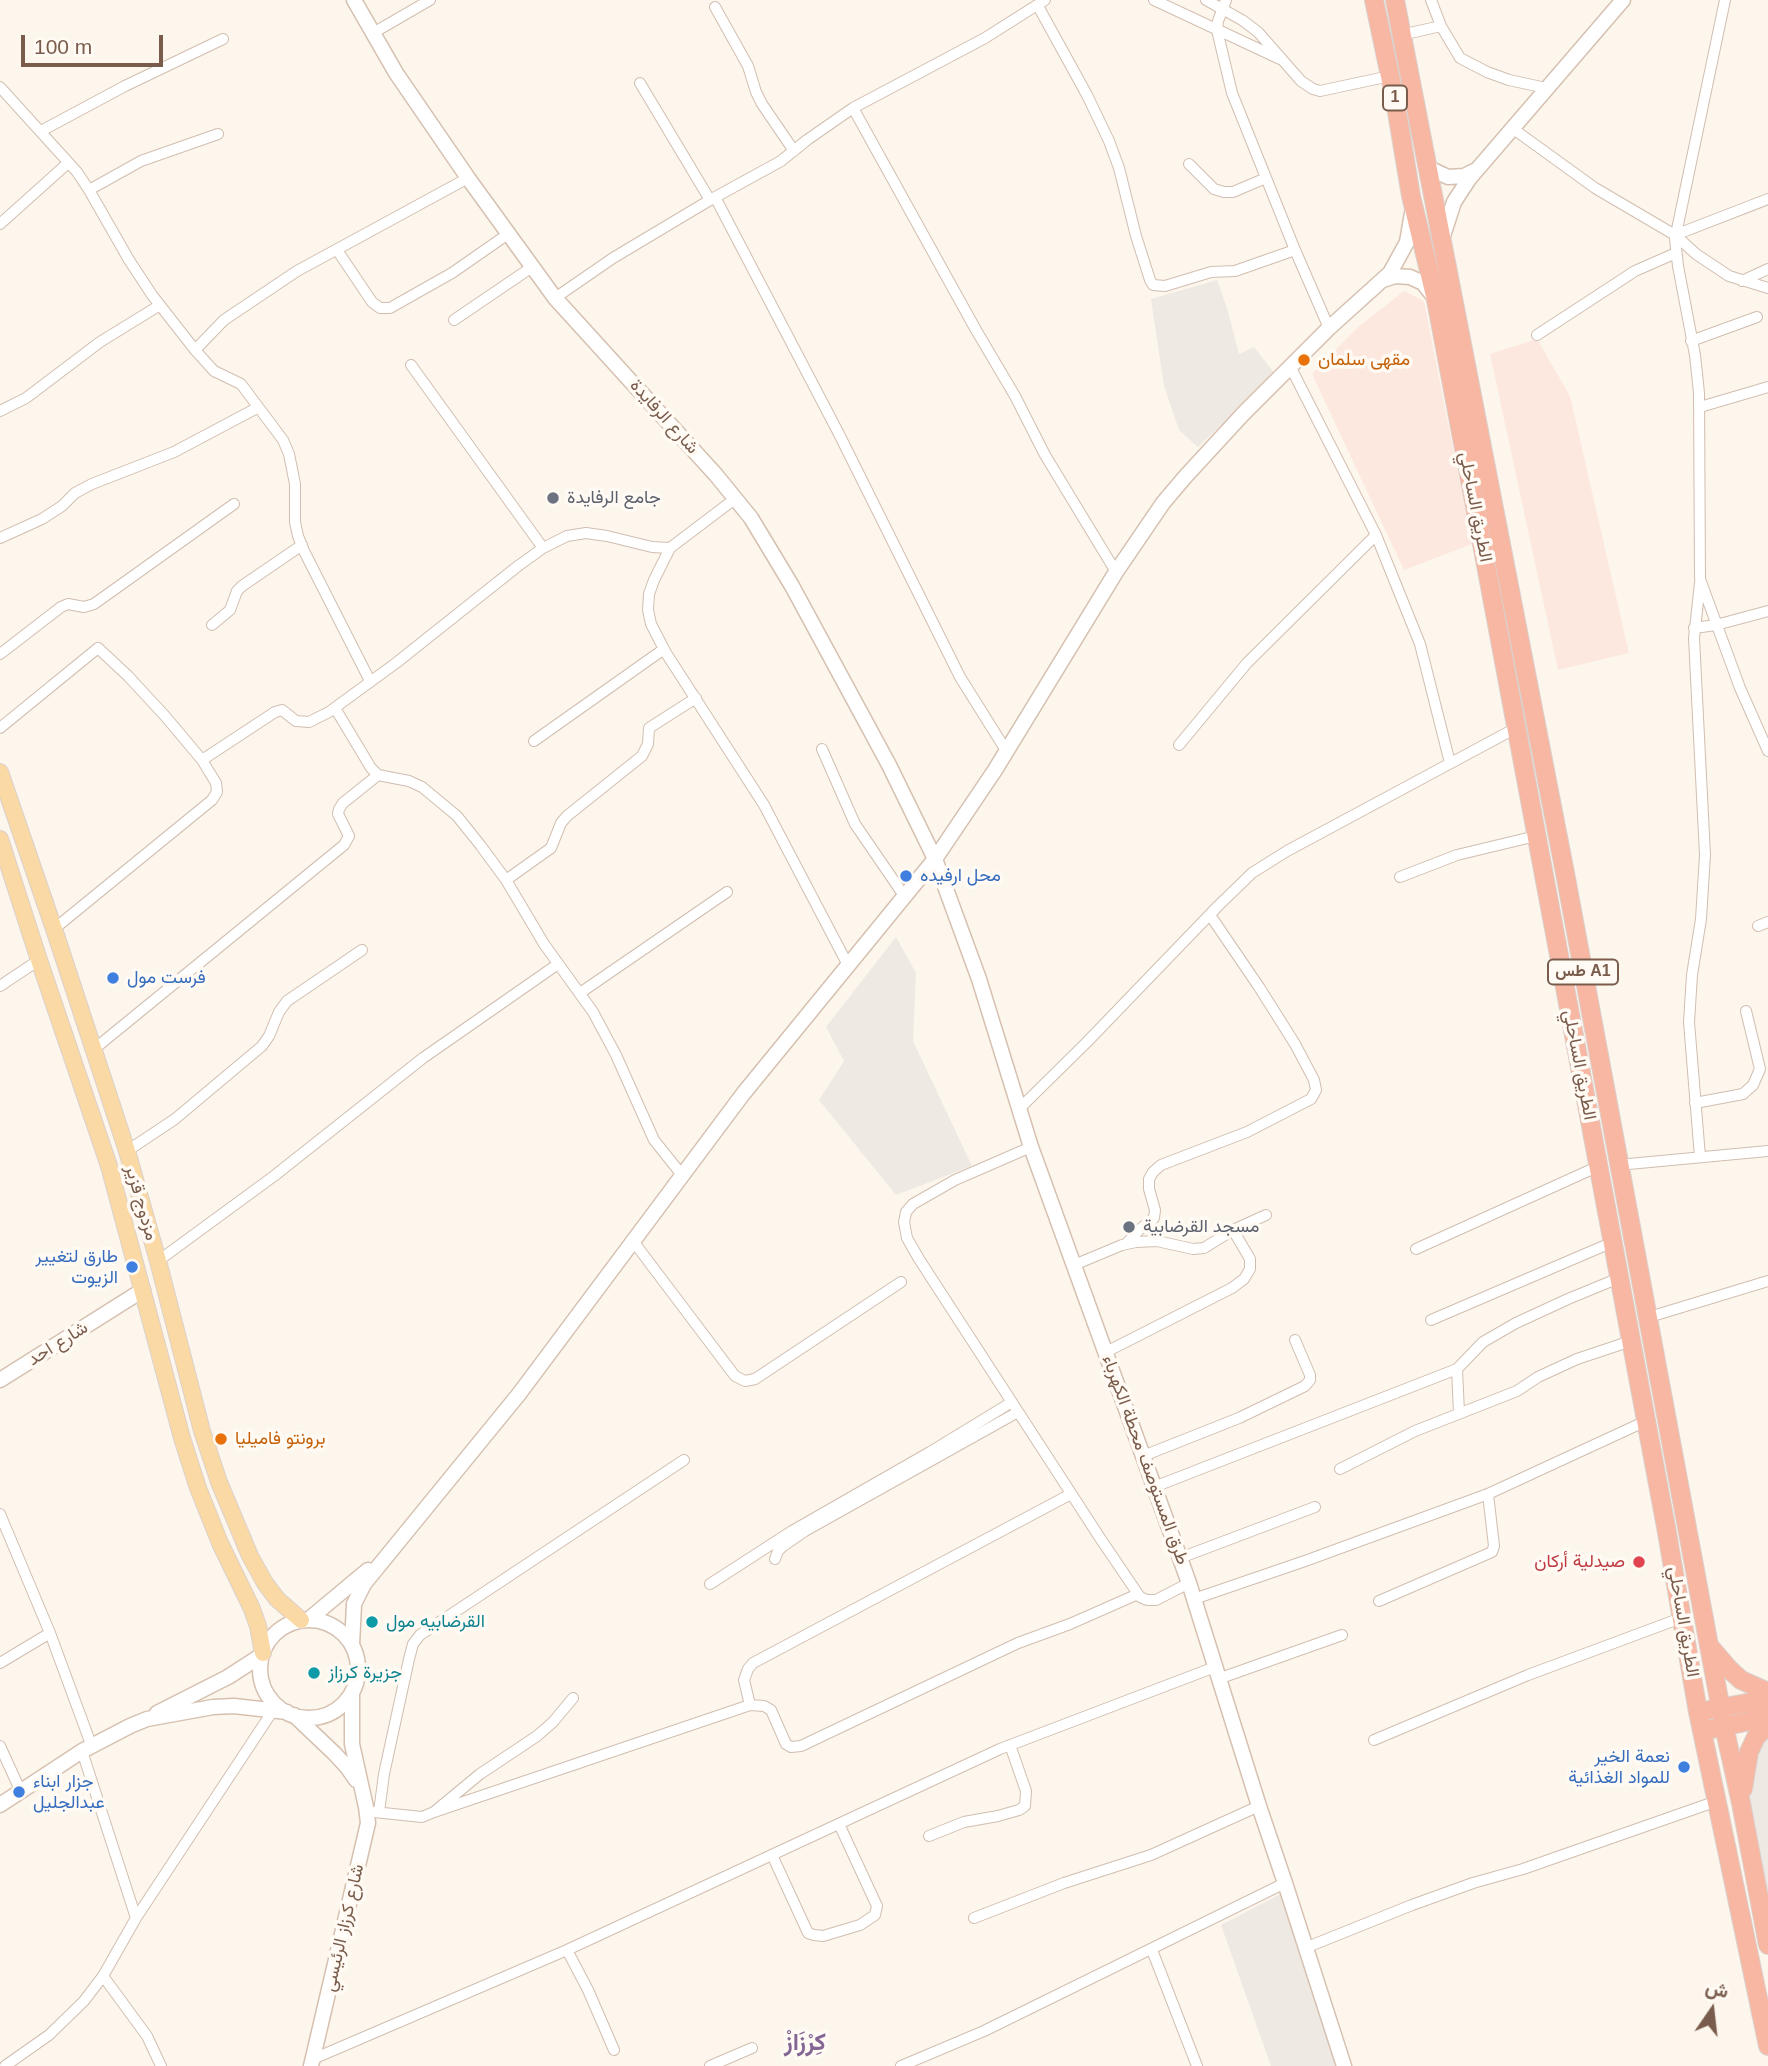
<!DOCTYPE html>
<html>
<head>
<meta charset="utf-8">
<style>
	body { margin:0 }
	#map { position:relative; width:1768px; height:2066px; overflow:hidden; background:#fdf6ec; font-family:Arial,Vazirmatn,sans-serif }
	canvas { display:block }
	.north { position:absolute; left:1677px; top:1975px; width:70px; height:70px; -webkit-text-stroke:5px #fffaf3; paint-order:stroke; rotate:14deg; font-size:19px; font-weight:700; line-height:28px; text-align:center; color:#7a5c4d }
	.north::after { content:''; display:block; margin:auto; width:24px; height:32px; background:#7a5c4d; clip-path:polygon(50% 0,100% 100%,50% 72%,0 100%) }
	.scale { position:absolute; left:21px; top:35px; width:142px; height:32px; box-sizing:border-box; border:4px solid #7a5c4d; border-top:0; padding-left:9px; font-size:21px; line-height:24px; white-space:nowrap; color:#7a5c4d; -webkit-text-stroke:5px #fffaf3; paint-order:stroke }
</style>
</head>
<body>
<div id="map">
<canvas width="1768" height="2066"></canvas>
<div class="north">ش</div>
<div class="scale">100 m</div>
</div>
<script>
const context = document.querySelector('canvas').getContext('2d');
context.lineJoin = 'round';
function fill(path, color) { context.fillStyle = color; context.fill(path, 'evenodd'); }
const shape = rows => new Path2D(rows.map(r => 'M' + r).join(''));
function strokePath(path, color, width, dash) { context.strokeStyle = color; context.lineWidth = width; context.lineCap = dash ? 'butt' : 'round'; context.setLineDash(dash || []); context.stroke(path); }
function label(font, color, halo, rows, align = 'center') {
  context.font = font + ' Arial,Vazirmatn,sans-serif'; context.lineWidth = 7; context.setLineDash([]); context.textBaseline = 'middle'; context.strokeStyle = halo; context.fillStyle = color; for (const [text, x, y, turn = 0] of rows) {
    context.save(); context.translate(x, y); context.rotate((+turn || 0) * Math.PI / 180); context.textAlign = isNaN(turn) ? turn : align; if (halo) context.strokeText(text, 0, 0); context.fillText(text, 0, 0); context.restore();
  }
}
const commercial = shape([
	[1404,291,1424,301,1472,544,1404,570,1312,374,1357,328],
	[1537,339,1570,396,1629,653,1558,670,1490,354]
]);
const industrial = shape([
	[1217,280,1227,308,1239,354,1254,347,1275,374,1198,447,1179,430,1164,386,1151,299],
	[896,937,916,973,913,1041,972,1166,896,1195,819,1100,844,1061,826,1027],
	[1768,1725,1768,1937,1744,1784],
	[1292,1888,1343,2066,1271,2066,1221,1925]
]);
const street = shape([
	[1154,0,1280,59],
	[1206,0,1242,20,1258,32,1301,81,1313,89,1320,91,1390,76],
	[1226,0,1218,21,1217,30,1232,93,1295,250,1329,328],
	[1431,0,1441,26,1460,58,1487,72,1509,80,1546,88],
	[1725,0,1675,239,1678,266,1695,355,1699,393,1700,579,1740,688,1768,751],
	[1038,6,1087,95,1109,141,1119,168,1136,236,1150,280,1153,285,1165,286,1211,272,1235,271,1295,250],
	[715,7,748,66,756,92,762,104,794,151],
	[373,33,430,0],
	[1401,35,1441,26],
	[640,83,710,200],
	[0,87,77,172,89,190,129,260,152,295,195,350,214,371,241,384,283,440,289,454,295,484,295,522,298,536,304,551,370,681],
	[853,108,976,330,1015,396,1045,455,1116,572],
	[1512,128,1595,188,1675,235,1696,254,1729,276,1768,288],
	[41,131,125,86,223,39],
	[1189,164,1214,189,1224,192,1233,192,1266,178],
	[89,190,141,161,218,134],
	[715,197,839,434,960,677,1007,752],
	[0,224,68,163],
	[1675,235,1768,199],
	[337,250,372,302,380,308,390,308,452,273,508,234],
	[1742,281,1768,269],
	[555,298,613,258,710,200,781,161,807,140,853,108,985,38,1045,0],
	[454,320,532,267],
	[1537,335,1635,271,1676,253],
	[1691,341,1757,317],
	[195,350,224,320,297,271,468,178],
	[411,365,543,548],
	[1290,366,1376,535,1420,644,1450,763],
	[1700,407,1768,387],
	[0,411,26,398,100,342,160,305],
	[0,538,42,519,62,506,75,493,92,484,174,452,257,408],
	[670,548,654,580,649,594,648,610,651,624,666,653,764,805,849,967],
	[1700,583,1694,638,1705,855,1701,919,1692,975,1689,1022,1700,1157],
	[212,625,230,610,237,591,242,586,302,545],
	[1694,628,1716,625,1768,611],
	[0,654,61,607,68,604,84,607,94,604,234,504],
	[335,708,371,768,378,775,409,781,422,787,457,816,481,846,506,880,544,944,593,1012,616,1055,654,1140,682,1175],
	[0,728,98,648,128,676,165,716,202,760,216,783,217,792,212,800,54,929],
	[534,741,664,649],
	[1179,745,1247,663,1376,535],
	[822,749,855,824,905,897],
	[202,760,275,712,282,710,296,721,309,722,329,712,396,663,518,566,543,548,567,536,586,533,607,536,652,547,670,548,736,498],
	[1400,877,1457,855,1536,836],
	[506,880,551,848,561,823,567,816,642,756,648,744,649,728,696,698],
	[1758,926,1768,922],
	[0,986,39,960],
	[580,993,727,892],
	[93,1050,344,845,349,836,338,814,339,809,343,803,378,775],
	[1695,1103,1743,1094,1753,1085,1760,1069,1746,1011],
	[1018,1110,1087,1042,1218,906,1252,873,1287,851,1516,728],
	[1031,1147,955,1180,913,1204,906,1212,904,1222,907,1238,919,1259,1100,1538,1140,1597,1147,1600,1156,1600,1189,1583],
	[127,1151,175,1119,262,1046,269,1036,279,1012,287,1001,362,950],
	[1618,1165,1768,1151],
	[633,1241,735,1376,745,1381,755,1379,901,1282],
	[1126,1244,1139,1230,1154,1218,1155,1210,1149,1189,1149,1179,1153,1172,1161,1165,1247,1132,1311,1099,1316,1090,1314,1080,1295,1044,1259,987,1210,915],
	[1416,1249,1599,1166],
	[158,1261,274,1176,423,1058,558,964],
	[1074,1265,1122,1245,1136,1242,1157,1241,1193,1249,1204,1248,1233,1230,1266,1215],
	[1646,1318,1768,1281],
	[1431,1320,1613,1242],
	[1106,1352,1232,1288,1244,1279,1250,1269,1250,1259,1233,1230],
	[1457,1369,1459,1413],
	[1143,1456,1239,1418,1305,1386,1310,1380,1310,1375,1295,1340],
	[1340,1469,1415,1431,1517,1391,1538,1377,1577,1359,1631,1341],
	[1154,1487,1457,1369,1483,1342,1516,1323,1568,1299,1619,1278],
	[0,1514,50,1633,92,1747],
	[1180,1558,1315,1507],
	[775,1559,778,1551,783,1546,805,1531,1018,1412],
	[710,1584,792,1531,930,1452,1012,1402],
	[1194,1599,1305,1561,1488,1494,1646,1421],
	[1379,1601,1492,1552,1494,1546,1488,1494],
	[0,1663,50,1633],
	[1218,1679,1342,1635],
	[750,1705,744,1680,748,1669,753,1663,1071,1494],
	[1374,1740,1528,1675,1681,1618],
	[0,1746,21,1792],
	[82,1751,136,1918],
	[374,1812,422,1817,434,1812,480,1774,537,1736,553,1722,573,1698],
	[379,1812,384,1774,409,1659,413,1644,420,1635,684,1460],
	[434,1812,750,1705,764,1706,771,1710,786,1744,791,1747,801,1746,1018,1643,1070,1624,1138,1594],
	[929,1836,964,1822,998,1816,1019,1810,1025,1806,1026,1791,1010,1745],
	[772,1855,808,1933,814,1935,823,1936,860,1925,875,1915,877,1906,839,1824],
	[974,1918,1064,1883,1151,1855,1259,1806],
	[1305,1948,1412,1905,1473,1883,1523,1869,1717,1801],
	[567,1950,588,1990,614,2050],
	[1152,1950,1197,2066],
	[103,1976,147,2036,161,2066],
	[313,2059,567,1950,1000,1749,1215,1667],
	[5,2066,49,2035,84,2001,103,1976,136,1918,272,1712],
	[710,2066,752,2048],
	[901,2066,984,2031,1285,1883]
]);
const secondary = shape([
	[354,0,396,73,468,178,555,298,716,475,751,518,792,586,889,765,935,859,979,979,1031,1147,1189,1583,1259,1806,1285,1883,1344,2066],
	[1427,165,1433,170,1448,177,1464,176,1474,171],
	[1442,239,1454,202,1469,179,1623,0],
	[1383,280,1395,276,1410,277,1423,283,1434,297],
	[0,1380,143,1290],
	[308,1620,368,1570],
	'260 1669a49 49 0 1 1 98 0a49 49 0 1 1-98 0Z',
	[352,1645,354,1604,364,1584,519,1394,743,1094,935,859,995,770,1116,572,1163,503,1185,477,1243,414,1329,328,1390,273,1407,242,1412,213],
	[157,1713,228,1677,262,1655],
	[294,1715,334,1753,347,1767,356,1780],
	[0,1805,82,1751,130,1726,147,1719,213,1707,234,1706,287,1712],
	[311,2066,368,1823,366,1807,352,1744,352,1692]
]);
const primary = shape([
	[0,772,54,929,127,1151,158,1261,202,1431,219,1482,250,1556,265,1583,277,1599,301,1620],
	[0,839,39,960,109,1166,182,1438,198,1488,220,1543,252,1609,258,1626,263,1653]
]);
const highway = shape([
	[1374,0,1395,100,1411,196,1436,300,1485,560,1666,1527,1698,1712,1768,2046],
	[1395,0,1565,873,1724,1726,1741,1803,1768,1945],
	[1711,1648,1730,1670,1741,1680,1768,1692],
	[1709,1710,1768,1699],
	[1712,1729,1768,1717],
	[1743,1789,1749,1752,1756,1737,1768,1725]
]);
const markers = [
	[1304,360,7,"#e8710a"],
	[553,498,7,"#6b7280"],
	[906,876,7,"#3f7fe0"],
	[113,978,7,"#3f7fe0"],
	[1129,1227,7,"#6b7280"],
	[132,1267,7,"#3f7fe0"],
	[221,1439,7,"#e8710a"],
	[1639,1562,7,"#e0444e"],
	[372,1622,7,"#0f9aa8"],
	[314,1673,7,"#0f9aa8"],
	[1684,1767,7,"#3f7fe0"],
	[19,1792,7,"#3f7fe0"]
];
const shields = [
	[1395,98,24],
	[1583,972,70]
];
const shieldNames = [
	["1",1395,98],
	["طس A1",1583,972]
];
const foodNames = [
	["مقهى سلمان",1318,360],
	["برونتو فاميليا",235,1439]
];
const streetNames = [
	["شارع الرفايدة",664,417,48],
	["الطريق الساحلي",1475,507,79],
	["الطريق الساحلي",1579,1065,79],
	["مزدوج قزير",141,1203,74],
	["شارع احد",58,1344,-32],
	["طرق المستوصف محطة الكهرباء",1145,1460,70],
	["الطريق الساحلي",1683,1622,80],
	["شارع كرزاز الرئيسي",344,1928,-77]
];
const worshipNames = [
	["جامع الرفايدة",567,498],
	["مسجد القرضابية",1143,1227]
];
const shopNames = [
	["محل ارفيده",920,876],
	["فرست مول",127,978],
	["طارق لتغيير",118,1257,"right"],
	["الزيوت",118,1278,"right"],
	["نعمة الخير",1670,1757,"right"],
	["للمواد الغذائية",1670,1778,"right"],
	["جزار ابناء",33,1782],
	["عبدالجليل",33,1803]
];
const healthNames = [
	["صيدلية أركان",1625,1562]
];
const cultureNames = [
	["القرضابيه مول",386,1622],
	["جزيرة كرزاز",328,1673]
];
const districtNames = [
	["كِرْزَازْ",805,2043]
];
fill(commercial, '#fde8e0');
fill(industrial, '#efe9e4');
strokePath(street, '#d1beb0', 12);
strokePath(secondary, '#d6c0b0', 17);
strokePath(primary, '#dad1cd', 18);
strokePath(highway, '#dad1cd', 20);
strokePath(street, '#fff', 10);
strokePath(secondary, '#fff', 14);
strokePath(primary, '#fbd9a5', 16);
strokePath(highway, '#f7b7a3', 18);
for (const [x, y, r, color] of markers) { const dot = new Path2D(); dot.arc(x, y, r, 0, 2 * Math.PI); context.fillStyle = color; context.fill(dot); strokePath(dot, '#fffaf3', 2.5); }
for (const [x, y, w] of shields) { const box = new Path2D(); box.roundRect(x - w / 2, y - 12.5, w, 25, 5); context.fillStyle = '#fffaf3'; context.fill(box); strokePath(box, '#7a5c4d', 2); }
label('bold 16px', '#7a5c4d', null, shieldNames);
label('18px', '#c56008', '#fffaf3', foodNames, 'left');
label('18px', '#7a5c4d', '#fffaf3', streetNames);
label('18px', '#5b616d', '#fffaf3', worshipNames, 'left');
label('18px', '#366cbe', '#fffaf3', shopNames, 'left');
label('18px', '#be3a42', '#fffaf3', healthNames, 'right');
label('18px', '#0d838f', '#fffaf3', cultureNames, 'left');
label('bold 24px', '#846695', '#fffaf3', districtNames);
</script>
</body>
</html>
